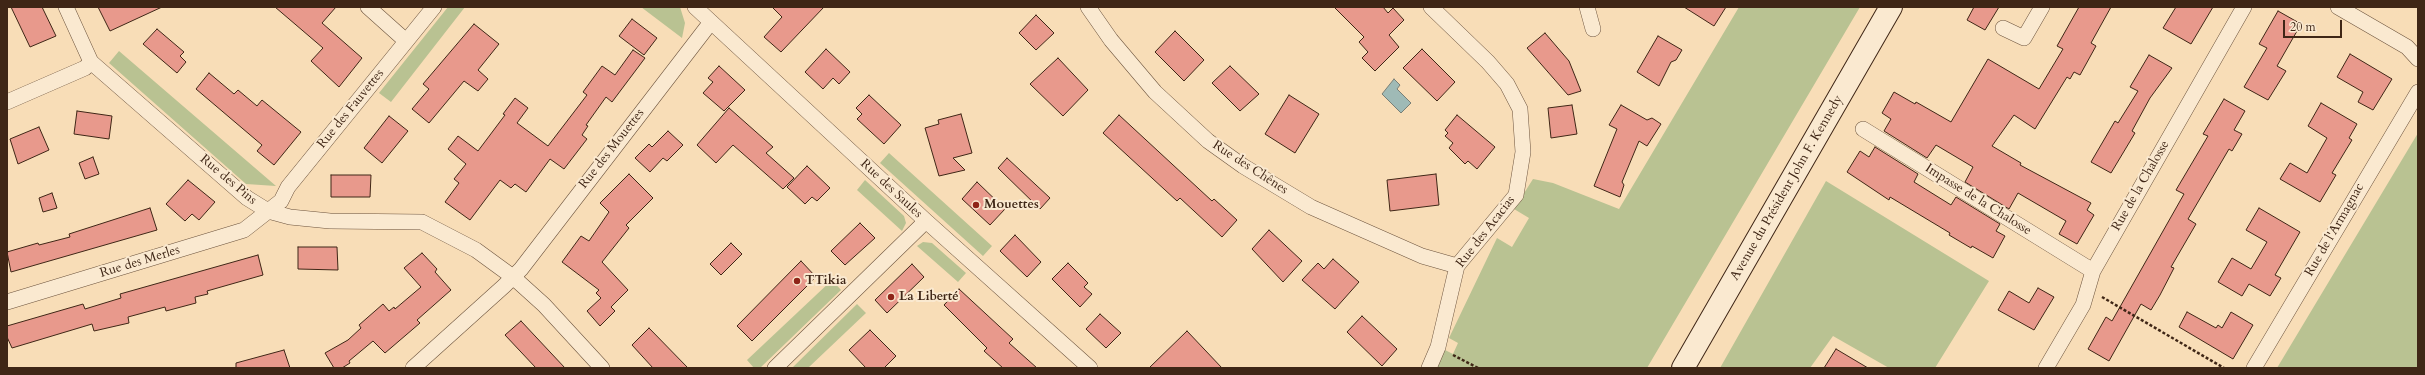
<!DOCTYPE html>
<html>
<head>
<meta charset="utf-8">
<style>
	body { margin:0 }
	#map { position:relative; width:2425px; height:375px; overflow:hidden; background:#f8ddb7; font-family:Cardo,serif }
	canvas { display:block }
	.frame { position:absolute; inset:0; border:8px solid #3f2616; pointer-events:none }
	.scale { position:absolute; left:2283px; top:20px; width:59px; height:18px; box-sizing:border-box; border:2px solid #3f2616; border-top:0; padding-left:5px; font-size:12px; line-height:14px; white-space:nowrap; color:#3f2616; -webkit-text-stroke:3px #fae9d0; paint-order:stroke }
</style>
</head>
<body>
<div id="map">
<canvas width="2425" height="375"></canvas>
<div class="frame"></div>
<div class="scale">20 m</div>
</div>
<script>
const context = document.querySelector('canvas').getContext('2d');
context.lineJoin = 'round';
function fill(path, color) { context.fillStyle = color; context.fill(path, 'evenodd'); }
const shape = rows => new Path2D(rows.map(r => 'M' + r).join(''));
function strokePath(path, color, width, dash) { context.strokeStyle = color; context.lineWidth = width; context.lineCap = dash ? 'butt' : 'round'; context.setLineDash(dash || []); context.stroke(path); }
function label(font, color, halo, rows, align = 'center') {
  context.font = font + ' Cardo,serif'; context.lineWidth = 4; context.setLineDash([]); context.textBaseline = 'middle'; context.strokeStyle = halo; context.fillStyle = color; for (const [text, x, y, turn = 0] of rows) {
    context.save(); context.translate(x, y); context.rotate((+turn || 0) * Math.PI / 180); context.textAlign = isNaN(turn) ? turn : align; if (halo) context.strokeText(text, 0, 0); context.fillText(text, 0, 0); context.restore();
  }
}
const green = shape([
	[448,7,465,7,391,102,379,93],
	[641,7,680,7,685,23,682,38],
	[1739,7,1860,7,1647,368,1437,368,1443,349,1453,354,1458,343,1449,338,1497,238,1512,247,1529,218,1514,209,1533,179,1553,183,1619,209],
	[119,51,276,186,246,184,109,63],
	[2418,133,2418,368,2277,368],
	[889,153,992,246,983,256,880,163],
	[865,180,904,216,906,223,902,231,857,190],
	[1826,181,1989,281,1935,368,1889,368,1833,336,1810,368,1720,368],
	[923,242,932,243,966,273,958,282,917,246],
	[832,280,841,290,760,368,754,368,747,360],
	[857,304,866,313,808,368,792,368]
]);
const water = shape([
	[1394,79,1400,85,1397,89,1411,103,1401,113,1382,94,1394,79]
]);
const building = shape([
	[11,7,42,7,56,36,30,47,11,7],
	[98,7,162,7,110,31,98,7],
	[275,7,336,7,322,23,362,58,339,87,311,61,323,48,275,7],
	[772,7,824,7,781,52,764,37,782,17,772,7],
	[1334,7,1383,7,1388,13,1393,8,1404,20,1389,35,1399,47,1375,71,1362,58,1368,52,1359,42,1364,37,1334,7],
	[1684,7,1726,7,1714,26,1684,7],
	[1974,7,1999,7,1985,30,1967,20,1974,7],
	[2079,7,2111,7,2091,43,2096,46,2080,75,2074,72,2070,79,2067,77,2035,129,2014,115,1992,146,2021,163,2020,165,2091,203,2087,210,2094,215,2077,244,2059,234,2066,221,2018,193,2009,209,1965,182,1973,167,1936,145,1927,158,1884,131,1891,119,1882,113,1894,92,1915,104,1916,102,1951,122,1988,59,2039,89,2063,49,2057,46,2079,7],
	[2176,7,2213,7,2191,44,2163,28,2176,7],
	[2278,11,2301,24,2277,66,2286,71,2268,100,2244,87,2267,48,2259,44,2278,11],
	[1036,15,1054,33,1036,50,1019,33,1036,15],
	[632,19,657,38,644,55,619,36,632,19],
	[474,24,499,44,478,70,488,79,478,91,464,81,429,123,412,109,429,89,423,84,474,24],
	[157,29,184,52,180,56,186,62,177,73,143,44,157,29],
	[1175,31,1204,60,1184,81,1155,52,1175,31],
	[1545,33,1569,61,1581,91,1568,95,1527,48,1545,33],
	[1658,36,1682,50,1676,60,1671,62,1659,86,1637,72,1658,36],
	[826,49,850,72,839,84,833,78,823,89,805,72,826,49],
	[1422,49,1455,82,1437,101,1403,68,1422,49],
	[633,50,645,58,612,102,606,97,586,125,588,126,582,135,587,139,564,169,550,159,526,192,515,184,511,188,500,180,470,220,445,202,459,183,454,179,466,164,448,149,458,136,478,151,505,115,503,114,515,98,528,108,517,123,548,146,587,95,583,92,602,66,615,75,633,50],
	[2350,54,2392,79,2373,110,2358,102,2363,92,2337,77,2350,54],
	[2149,55,2172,68,2150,98,2132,131,2135,133,2111,173,2091,162,2115,121,2118,123,2138,91,2130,87,2149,55],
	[1058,58,1088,90,1063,116,1030,84,1058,58],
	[719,66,745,90,724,111,703,93,713,82,708,78,719,66],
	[1230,66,1259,94,1240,111,1212,83,1230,66],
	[209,73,234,94,238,90,257,106,262,100,301,132,274,165,257,151,262,145,196,89,209,73],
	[869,95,901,125,884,144,857,119,862,114,856,108,869,95],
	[1289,95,1319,114,1295,153,1265,134,1289,95],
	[2224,99,2245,111,2234,130,2242,134,2232,151,2229,149,2188,219,2196,224,2171,267,2174,268,2160,295,2151,310,2141,304,2109,361,2088,349,2106,317,2112,321,2184,194,2176,190,2208,136,2203,134,2224,99],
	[2321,103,2357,124,2349,138,2352,140,2332,173,2336,175,2320,202,2280,179,2290,163,2307,173,2327,138,2308,126,2321,103],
	[1572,105,1577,134,1551,138,1548,108,1572,105],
	[1621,105,1647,120,1652,118,1661,124,1647,146,1639,141,1622,182,1624,185,1620,197,1594,186,1617,129,1609,125,1621,105],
	[729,108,773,147,766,153,794,178,783,189,733,145,716,163,697,145,729,108],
	[77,111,112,116,109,139,74,134,77,111],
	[961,114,972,153,953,158,965,170,939,176,925,128,939,124,938,120,961,114],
	[1119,115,1212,201,1214,199,1237,220,1222,237,1180,198,1177,201,1103,133,1119,115],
	[1457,115,1495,147,1477,169,1468,161,1465,164,1449,148,1453,143,1445,136,1448,133,1445,130,1457,115],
	[389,116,408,131,382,163,364,148,389,116],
	[39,127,49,150,18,164,10,139,39,127],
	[668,131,683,145,667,161,663,158,650,172,635,158,649,144,652,147,668,131],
	[1875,147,1918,174,1914,182,1951,205,1956,197,2000,224,1996,231,2005,236,1993,258,1972,246,1971,248,1949,235,1950,233,1890,197,1889,200,1847,172,1860,151,1869,157,1875,147],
	[93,157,99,174,85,179,79,163,93,157],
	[1007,158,1050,198,1040,209,998,168,1007,158],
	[807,166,830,188,817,201,812,197,805,204,787,187,807,166],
	[629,174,653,198,626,225,629,228,602,262,628,290,611,307,615,311,600,326,587,311,601,298,596,293,599,290,562,262,581,236,589,241,609,212,600,203,629,174],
	[1436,174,1439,205,1390,211,1387,180,1436,174],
	[331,175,371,175,370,197,331,197,331,175],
	[188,180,215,202,199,220,192,214,185,221,166,204,188,180],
	[977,182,1005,209,990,225,962,199,977,182],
	[52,193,57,208,43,212,39,198,52,193],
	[150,208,157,230,11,272,7,252,38,243,39,245,70,237,69,234,150,208],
	[2259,208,2300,232,2275,275,2281,278,2270,296,2249,284,2242,296,2218,282,2232,258,2251,269,2267,242,2246,230,2259,208],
	[860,223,875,238,845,265,831,251,860,223],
	[1269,230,1302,261,1283,282,1252,249,1269,230],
	[1015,235,1041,262,1027,277,1000,251,1015,235],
	[731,243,742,254,721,275,710,264,731,243],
	[298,247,337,247,338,270,298,269,298,247],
	[422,253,437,269,435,272,451,290,417,320,420,323,385,353,373,341,349,361,350,363,342,368,334,368,325,353,348,340,361,328,359,325,383,304,389,311,394,307,395,309,421,287,404,268,422,253],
	[258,255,263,275,207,291,208,294,195,297,196,303,166,311,165,307,128,317,129,323,94,331,92,324,12,348,7,337,7,326,83,304,85,309,121,298,120,294,258,255],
	[1333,259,1359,282,1335,309,1302,280,1318,263,1324,269,1333,259],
	[801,261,816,277,752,341,737,326,801,261],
	[1068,263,1088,283,1084,287,1092,294,1080,307,1052,279,1068,263],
	[912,264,924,277,887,313,875,300,912,264],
	[2038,288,2054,297,2034,330,1998,310,2009,291,2029,303,2038,288],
	[959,289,1013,339,1009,343,1037,368,1003,368,984,351,987,348,944,305,959,289],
	[2187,312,2216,328,2218,325,2222,328,2231,312,2253,325,2233,359,2179,327,2187,312],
	[1100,314,1121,333,1106,348,1086,329,1100,314],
	[1362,316,1397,349,1382,366,1347,332,1362,316],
	[521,321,565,368,536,368,505,335,521,321],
	[649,328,688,368,653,368,632,345,649,328],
	[870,330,896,356,884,368,866,368,849,350,870,330],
	[1187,331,1222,368,1149,368,1187,331],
	[1836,349,1868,368,1824,368,1836,349],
	[284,350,290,368,236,368,236,363,284,350]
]);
const path = shape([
	[2102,297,2224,368],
	[1453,355,1478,368]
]);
const minor = shape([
	[66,7,91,62,247,198,268,211,290,217,330,221,422,222,476,250,513,277,544,305,602,368],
	[368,7,406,41],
	[695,7,926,221,1090,368],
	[1088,7,1111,40,1155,92,1208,141,1243,166,1311,207,1422,256,1457,266],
	[1587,7,1593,29],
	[2338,7,2407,47,2418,59],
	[2003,28,2024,38,2042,7],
	[7,102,85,68,91,62],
	[1863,129,2093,271],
	[7,302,244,230,281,201,288,187,434,7],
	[413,368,504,286,521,269,711,22],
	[775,368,926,221],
	[1429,368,1438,347,1457,266,1516,195,1523,152,1520,109,1507,84,1488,62,1431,7],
	[2046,368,2083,305,2093,271,2244,7],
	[2254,368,2418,92]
]);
const secondary = shape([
	[1683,368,1891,7]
]);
const markers = [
	[976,205,4,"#8f2418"],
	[797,281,4,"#8f2418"],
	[891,297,4,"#8f2418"]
];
const streetNames = [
	["Rue des Fauvettes",351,109,-51],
	["Rue des Mouettes",612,149,-52],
	["Rue des Chênes",1250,168,33],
	["Rue des Pins",228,180,40],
	["Rue de la Chalosse",2141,186,-60],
	["Avenue du Président John F. Kennedy",1787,188,-60],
	["Rue des Saules",891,189,43],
	["Impasse de la Chalosse",1978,200,32],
	["Rue de l'Armagnac",2335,230,-60],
	["Rue des Acacias",1486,232,-52],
	["Rue des Merles",140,262,-17]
];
const poiNames = [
	["Mouettes",984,205],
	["TTikia",805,281],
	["La Liberté",899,297]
];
fill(green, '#b9c292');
fill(water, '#9fbab6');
strokePath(water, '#797f76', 1);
fill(building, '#e8998c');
strokePath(building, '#3f2616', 1);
strokePath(minor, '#6d543e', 16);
strokePath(secondary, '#3f2616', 24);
strokePath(path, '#3f2616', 2.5, [3, 2]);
strokePath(minor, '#fae9d0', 15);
strokePath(secondary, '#fae9d0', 22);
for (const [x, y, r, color] of markers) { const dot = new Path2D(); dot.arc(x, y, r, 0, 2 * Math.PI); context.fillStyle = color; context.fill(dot); strokePath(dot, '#fae9d0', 1.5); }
label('13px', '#3f2616', '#fae9d0', streetNames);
label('bold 13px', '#3f2616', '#fae9d0', poiNames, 'left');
</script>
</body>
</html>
